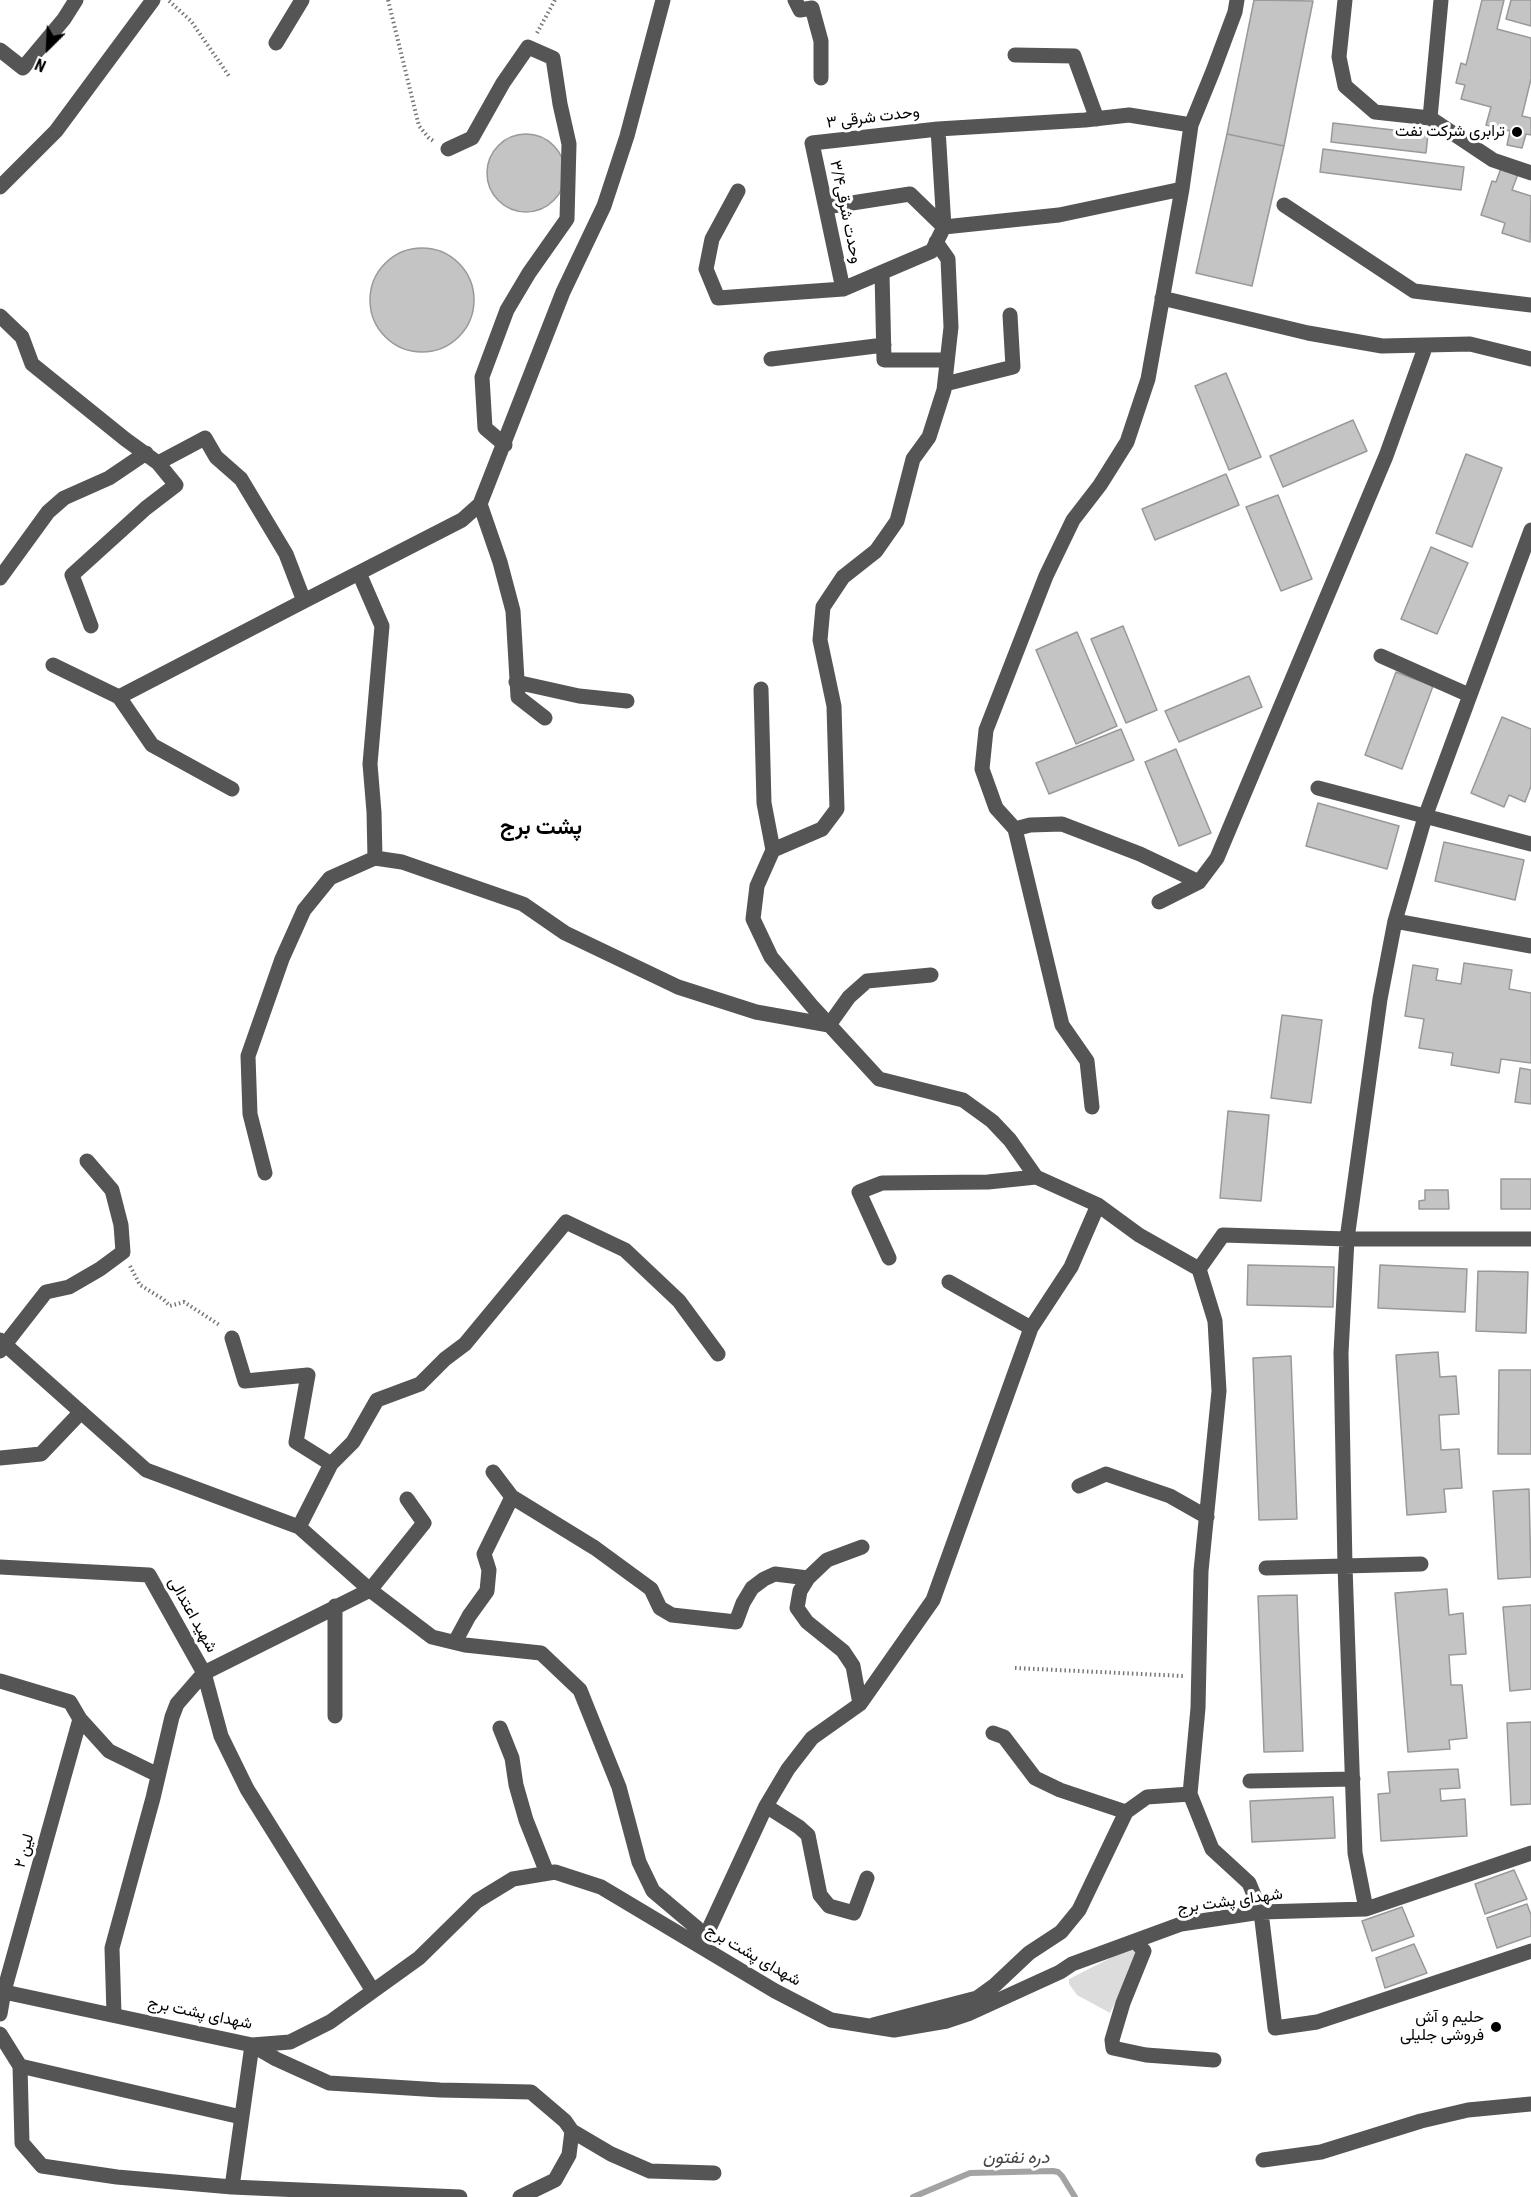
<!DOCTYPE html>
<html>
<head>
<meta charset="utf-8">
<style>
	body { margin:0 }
	#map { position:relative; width:1531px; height:2197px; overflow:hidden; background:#fff; font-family:"Roboto Condensed",sans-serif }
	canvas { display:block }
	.north { position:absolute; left:18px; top:18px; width:60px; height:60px; -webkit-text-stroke:4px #fff; paint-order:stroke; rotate:204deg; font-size:16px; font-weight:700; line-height:24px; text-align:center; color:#000 }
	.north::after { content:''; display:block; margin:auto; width:21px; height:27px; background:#000; clip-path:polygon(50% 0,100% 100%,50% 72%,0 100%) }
</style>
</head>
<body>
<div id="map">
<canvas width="1531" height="2197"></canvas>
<div class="north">N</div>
</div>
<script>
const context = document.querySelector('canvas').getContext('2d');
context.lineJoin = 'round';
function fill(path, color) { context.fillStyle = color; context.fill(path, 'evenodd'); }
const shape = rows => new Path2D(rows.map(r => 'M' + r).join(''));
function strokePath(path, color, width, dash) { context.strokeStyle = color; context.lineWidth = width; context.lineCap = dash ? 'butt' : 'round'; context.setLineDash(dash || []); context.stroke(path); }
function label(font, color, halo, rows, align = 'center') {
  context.font = font + ' "Roboto Condensed",Vazirmatn,sans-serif'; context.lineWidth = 6; context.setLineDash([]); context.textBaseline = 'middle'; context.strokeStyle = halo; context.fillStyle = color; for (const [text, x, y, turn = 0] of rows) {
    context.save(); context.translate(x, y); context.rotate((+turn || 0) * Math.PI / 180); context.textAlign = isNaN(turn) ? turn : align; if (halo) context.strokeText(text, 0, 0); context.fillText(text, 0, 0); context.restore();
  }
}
const green = shape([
	[1134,1946,1139,1951,1110,2013,1077,1995,1069,1984,1069,1979]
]);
const stream = shape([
	[913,2197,970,2173,1053,2171,1058,2172,1062,2176,1075,2197]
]);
const building = shape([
	[1254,0,1313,1,1284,146,1227,134,1254,0],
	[1482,0,1504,0,1497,29,1531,38,1531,79,1522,116,1531,118,1531,135,1526,134,1522,148,1507,145,1510,131,1486,125,1491,107,1461,99,1465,85,1456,83,1461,63,1466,65,1482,0],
	[1511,0,1531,0,1531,26,1506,19,1511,0],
	[1333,123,1428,134,1426,153,1331,142,1333,123],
	'487 173a39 39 0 1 1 78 0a39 39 0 1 1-78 0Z',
	[1227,134,1284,146,1252,286,1196,273,1227,134],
	[1323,149,1464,167,1461,190,1320,172,1323,149],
	[1501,168,1518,174,1512,190,1531,196,1530,242,1502,233,1505,223,1481,215,1492,181,1496,182,1501,168],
	'370 300a52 52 0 1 1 104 0a52 52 0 1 1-104 0Z',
	[1226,373,1261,457,1229,470,1195,386,1226,373],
	[1353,420,1367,451,1283,487,1270,456,1353,420],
	[1466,454,1502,468,1472,547,1436,533,1466,454],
	[1226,474,1239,505,1155,540,1142,509,1226,474],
	[1278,495,1312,579,1281,591,1246,507,1278,495],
	[1431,547,1468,563,1437,634,1401,619,1431,547],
	[1123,626,1157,710,1126,723,1091,639,1123,626],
	[1077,632,1117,726,1076,744,1036,650,1077,632],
	[1396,672,1433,686,1402,769,1365,755,1396,672],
	[1249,676,1262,707,1179,742,1165,711,1249,676],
	[1502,717,1531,729,1531,786,1525,802,1509,795,1504,807,1471,793,1502,717],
	[1121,729,1134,760,1049,794,1036,763,1121,729],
	[1176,749,1211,833,1179,846,1145,762,1176,749],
	[1318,803,1399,826,1387,869,1306,846,1318,803],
	[1444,842,1524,860,1515,900,1435,881,1444,842],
	[1464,963,1512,970,1509,989,1531,993,1531,1063,1501,1059,1499,1073,1451,1065,1453,1053,1419,1048,1424,1019,1405,1016,1413,965,1438,969,1436,980,1461,984,1464,963],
	[1282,1015,1322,1020,1311,1103,1271,1098,1282,1015],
	[1520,1068,1531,1070,1531,1104,1515,1102,1520,1068],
	[1228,1111,1269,1115,1261,1201,1220,1198,1228,1111],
	[1501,1179,1531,1179,1531,1209,1501,1209,1501,1179],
	[1425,1190,1448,1190,1449,1209,1419,1209,1419,1201,1425,1200,1425,1190],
	[1248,1265,1334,1267,1333,1307,1247,1305,1248,1265],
	[1380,1265,1467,1269,1465,1312,1378,1308,1380,1265],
	[1478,1271,1528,1272,1526,1333,1476,1331,1478,1271],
	[1438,1352,1440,1377,1456,1376,1459,1414,1439,1415,1441,1450,1459,1449,1462,1488,1444,1489,1446,1512,1407,1515,1396,1355,1438,1352],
	[1291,1356,1297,1519,1259,1520,1253,1358,1291,1356],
	[1499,1370,1531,1370,1531,1454,1498,1454,1499,1370],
	[1529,1489,1531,1577,1498,1579,1493,1491,1529,1489],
	[1447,1589,1449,1615,1463,1613,1466,1654,1449,1655,1451,1685,1462,1685,1467,1738,1449,1740,1450,1749,1408,1752,1395,1593,1447,1589],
	[1297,1595,1303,1751,1264,1752,1258,1596,1297,1595],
	[1531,1605,1531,1689,1510,1691,1503,1607,1531,1605],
	[1531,1722,1531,1804,1511,1805,1507,1723,1531,1722],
	[1458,1769,1460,1788,1440,1789,1441,1801,1465,1799,1467,1836,1381,1841,1378,1794,1390,1793,1388,1772,1458,1769],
	[1333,1797,1335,1838,1252,1842,1250,1801,1333,1797],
	[1514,1870,1527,1899,1485,1914,1475,1884,1514,1870],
	[1527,1904,1531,1915,1531,1936,1497,1948,1487,1918,1527,1904],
	[1402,1907,1414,1936,1372,1951,1362,1921,1402,1907],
	[1414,1944,1427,1973,1385,1988,1376,1958,1414,1944]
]);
const path = shape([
	[388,0,419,126,429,138,435,142],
	[169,1,191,21,229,76],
	[537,33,555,0],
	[130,1266,140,1285,163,1299,170,1306,184,1302,221,1326],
	[1015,1668,1183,1676]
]);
const minor = shape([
	[795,0,800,10,812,8,821,41,821,78],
	[1345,0,1339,57,1345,86,1375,112,1430,118,1493,160,1531,173],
	[276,43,302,0],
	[0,50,23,68,64,19,76,0],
	[1015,55,1074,56,1097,119],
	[1430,118,1441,0],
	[448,149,472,138,503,83,528,47,553,58,560,104,569,144,567,219,529,273,507,310,482,377,485,428,505,445],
	[0,187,56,131,153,0],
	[738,191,712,239,706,269,718,298,843,289,932,251,944,227,1059,215,1182,189],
	[1284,205,1414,291,1531,305],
	[826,207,910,194,944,227],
	[944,227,938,129,1085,120,1129,115,1191,125],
	[936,242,948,259,951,327,944,390,929,437,913,459,897,521,876,551,843,577,823,607,820,640,834,706,837,809,822,829,773,850,757,886,753,919,771,957,811,1005,879,1079,963,1100,992,1121,1010,1140,1036,1177,1098,1205,1139,1235,1199,1269,1215,1321,1219,1391,1201,1571,1198,1708,1190,1794,1212,1849,1249,1883,1261,1912,1275,2028,1317,2022,1531,1951],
	[882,273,884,360,946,360],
	[843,289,812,143,938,129],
	[1162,298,1308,333,1382,346,1470,344,1531,359],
	[0,316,22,337,32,364,125,439,158,463,205,438,216,457,241,479,286,554,304,601,462,520,480,504,563,292,604,206,627,136,663,0],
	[771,359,884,345],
	[945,384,1013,367,1010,315],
	[480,504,500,562,513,611,518,697,545,718],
	[359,573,382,626,370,764,374,812,375,858],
	[0,578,48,512,64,498,109,478,146,453],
	[91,626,72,575,146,508,176,485,158,463],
	[1381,656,1469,695],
	[53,665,119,697,304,601],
	[516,682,579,696,627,701],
	[761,689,764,803,773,850],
	[119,697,152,745,232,789],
	[1318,788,1531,844],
	[1015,829,1030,825,1062,824,1140,854,1199,882],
	[1159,902,1199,882,1217,858,1386,456,1426,345],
	[1395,921,1531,946],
	[1092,1107,1087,1061,1062,1025,1015,829,996,808,982,769,986,730,1046,576,1073,520,1100,485,1127,442,1148,379,1182,189,1191,125,1213,71,1235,12,1237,0],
	[265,1173,250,1114,248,1056,282,959,304,910,330,878,375,858,402,862,523,904,565,933,678,987,756,1012,829,1025,849,997,867,981,931,975],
	[889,1258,859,1192,882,1183,988,1182,1036,1177],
	[1199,1269,1223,1235,1347,1239,1531,1239],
	[949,1282,1031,1328],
	[232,1338,245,1381,308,1375,296,1442,331,1464],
	[0,1340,146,1470,299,1527,370,1590,204,1673,221,1736,247,1789,373,1991],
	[0,1351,46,1292,69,1287,100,1269,123,1252,121,1225,112,1190,87,1161],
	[0,1458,41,1454,81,1412],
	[1079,1486,1106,1474,1170,1496,1207,1517],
	[512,1497,595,1548,651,1589,660,1608,672,1615,736,1622,743,1603,752,1588,764,1579,775,1574,808,1578],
	[407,1499,424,1523,370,1590,432,1637,465,1645,541,1653,580,1690,619,1787,639,1862,653,1891,697,1928,692,1941],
	[299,1527,331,1464,353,1442,377,1400,420,1384,445,1359,465,1344,566,1222,625,1250,679,1301,718,1354],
	[0,1567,149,1575,204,1673,177,1704,172,1717,153,1798,112,1948,114,2014],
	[1266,1568,1421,1564],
	[335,1606,335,1716],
	[455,1642,469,1616,487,1591,489,1570,484,1554,512,1497,493,1472],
	[0,1681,70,1702,80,1719,109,1751,158,1775],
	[860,1704,853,1666,843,1651,807,1622,797,1608,800,1591,808,1578,827,1560,862,1547],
	[500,1728,512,1758,516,1785,526,1820,547,1873],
	[993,1733,1004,1737,1035,1778,1060,1790,1126,1812,1147,1797,1190,1794],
	[1250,1781,1353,1779],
	[766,1806,799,1827,808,1835,820,1895,829,1906,854,1913,867,1878],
	[1366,1909,1355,1853,1345,1566,1341,1353,1347,1239,1380,999,1395,921,1425,817,1531,530],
	[1135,1941,1144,1951,1123,2003,1112,2040,1113,2048,1146,2055,1214,2060],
	[701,1946,766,1806,788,1769,812,1738,860,1704,933,1600,1031,1328,1071,1267,1098,1205],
	[0,1991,252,2045,290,2042,330,2022,419,1958,477,1901,513,1879,555,1872,601,1887,775,1991,831,2020,894,2030,947,2021,968,2014,1060,1972,1072,1964,1181,1924,1261,1912,1366,1909,1531,1853],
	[0,2014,4,1991,80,1719],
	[873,2025,977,1998,995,1985,1029,1953,1061,1932,1079,1910,1126,1812],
	[0,2034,20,2066,22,2143,42,2166,117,2177,232,2187,460,2197],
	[20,2066,241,2117],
	[572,2131,611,2154,650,2171,714,2173],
	[1263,2160,1321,2152,1421,2121,1468,2110,1531,2104],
	[232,2187,252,2045,276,2059,329,2083,440,2090,531,2092,565,2121,572,2131,569,2155,555,2180,520,2197]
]);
const markers = [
	[1517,132,6,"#000"],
	[1496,2027,6,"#000"]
];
const streetNames = [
	["وحدت شرقی ۳",873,118,-7],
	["وحدت شرقی۳/۴",845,212,78],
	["شهید اعتدالی",192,1615,61],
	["لین ۲",25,1851,-74],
	["شهدای پشت برج",1230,1902,-8],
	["شهدای پشت برج",753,1956,30],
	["شهدای پشت برج",200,2014,12]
];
const poiNames = [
	["ترابری شرکت نفت",1505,132],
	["حلیم و آش",1484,2018],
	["فروشی جلیلی",1484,2036]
];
const waterNames = [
	["دره نفتون",1016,2158]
];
const districtNames = [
	["پشت برج",541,828]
];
fill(green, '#dcdcdc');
strokePath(stream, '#a3a3a3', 6);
fill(building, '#c4c4c4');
strokePath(building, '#999', 1.5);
strokePath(path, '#777', 4, [1.5, 3]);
strokePath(minor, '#555', 15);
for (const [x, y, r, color] of markers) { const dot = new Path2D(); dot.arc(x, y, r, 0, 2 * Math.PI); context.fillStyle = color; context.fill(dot); strokePath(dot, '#fff', 2); }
label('16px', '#000', '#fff', streetNames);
label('16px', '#000', '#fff', poiNames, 'right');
label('italic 18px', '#444', '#fff', waterNames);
label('bold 22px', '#000', '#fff', districtNames);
</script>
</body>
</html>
